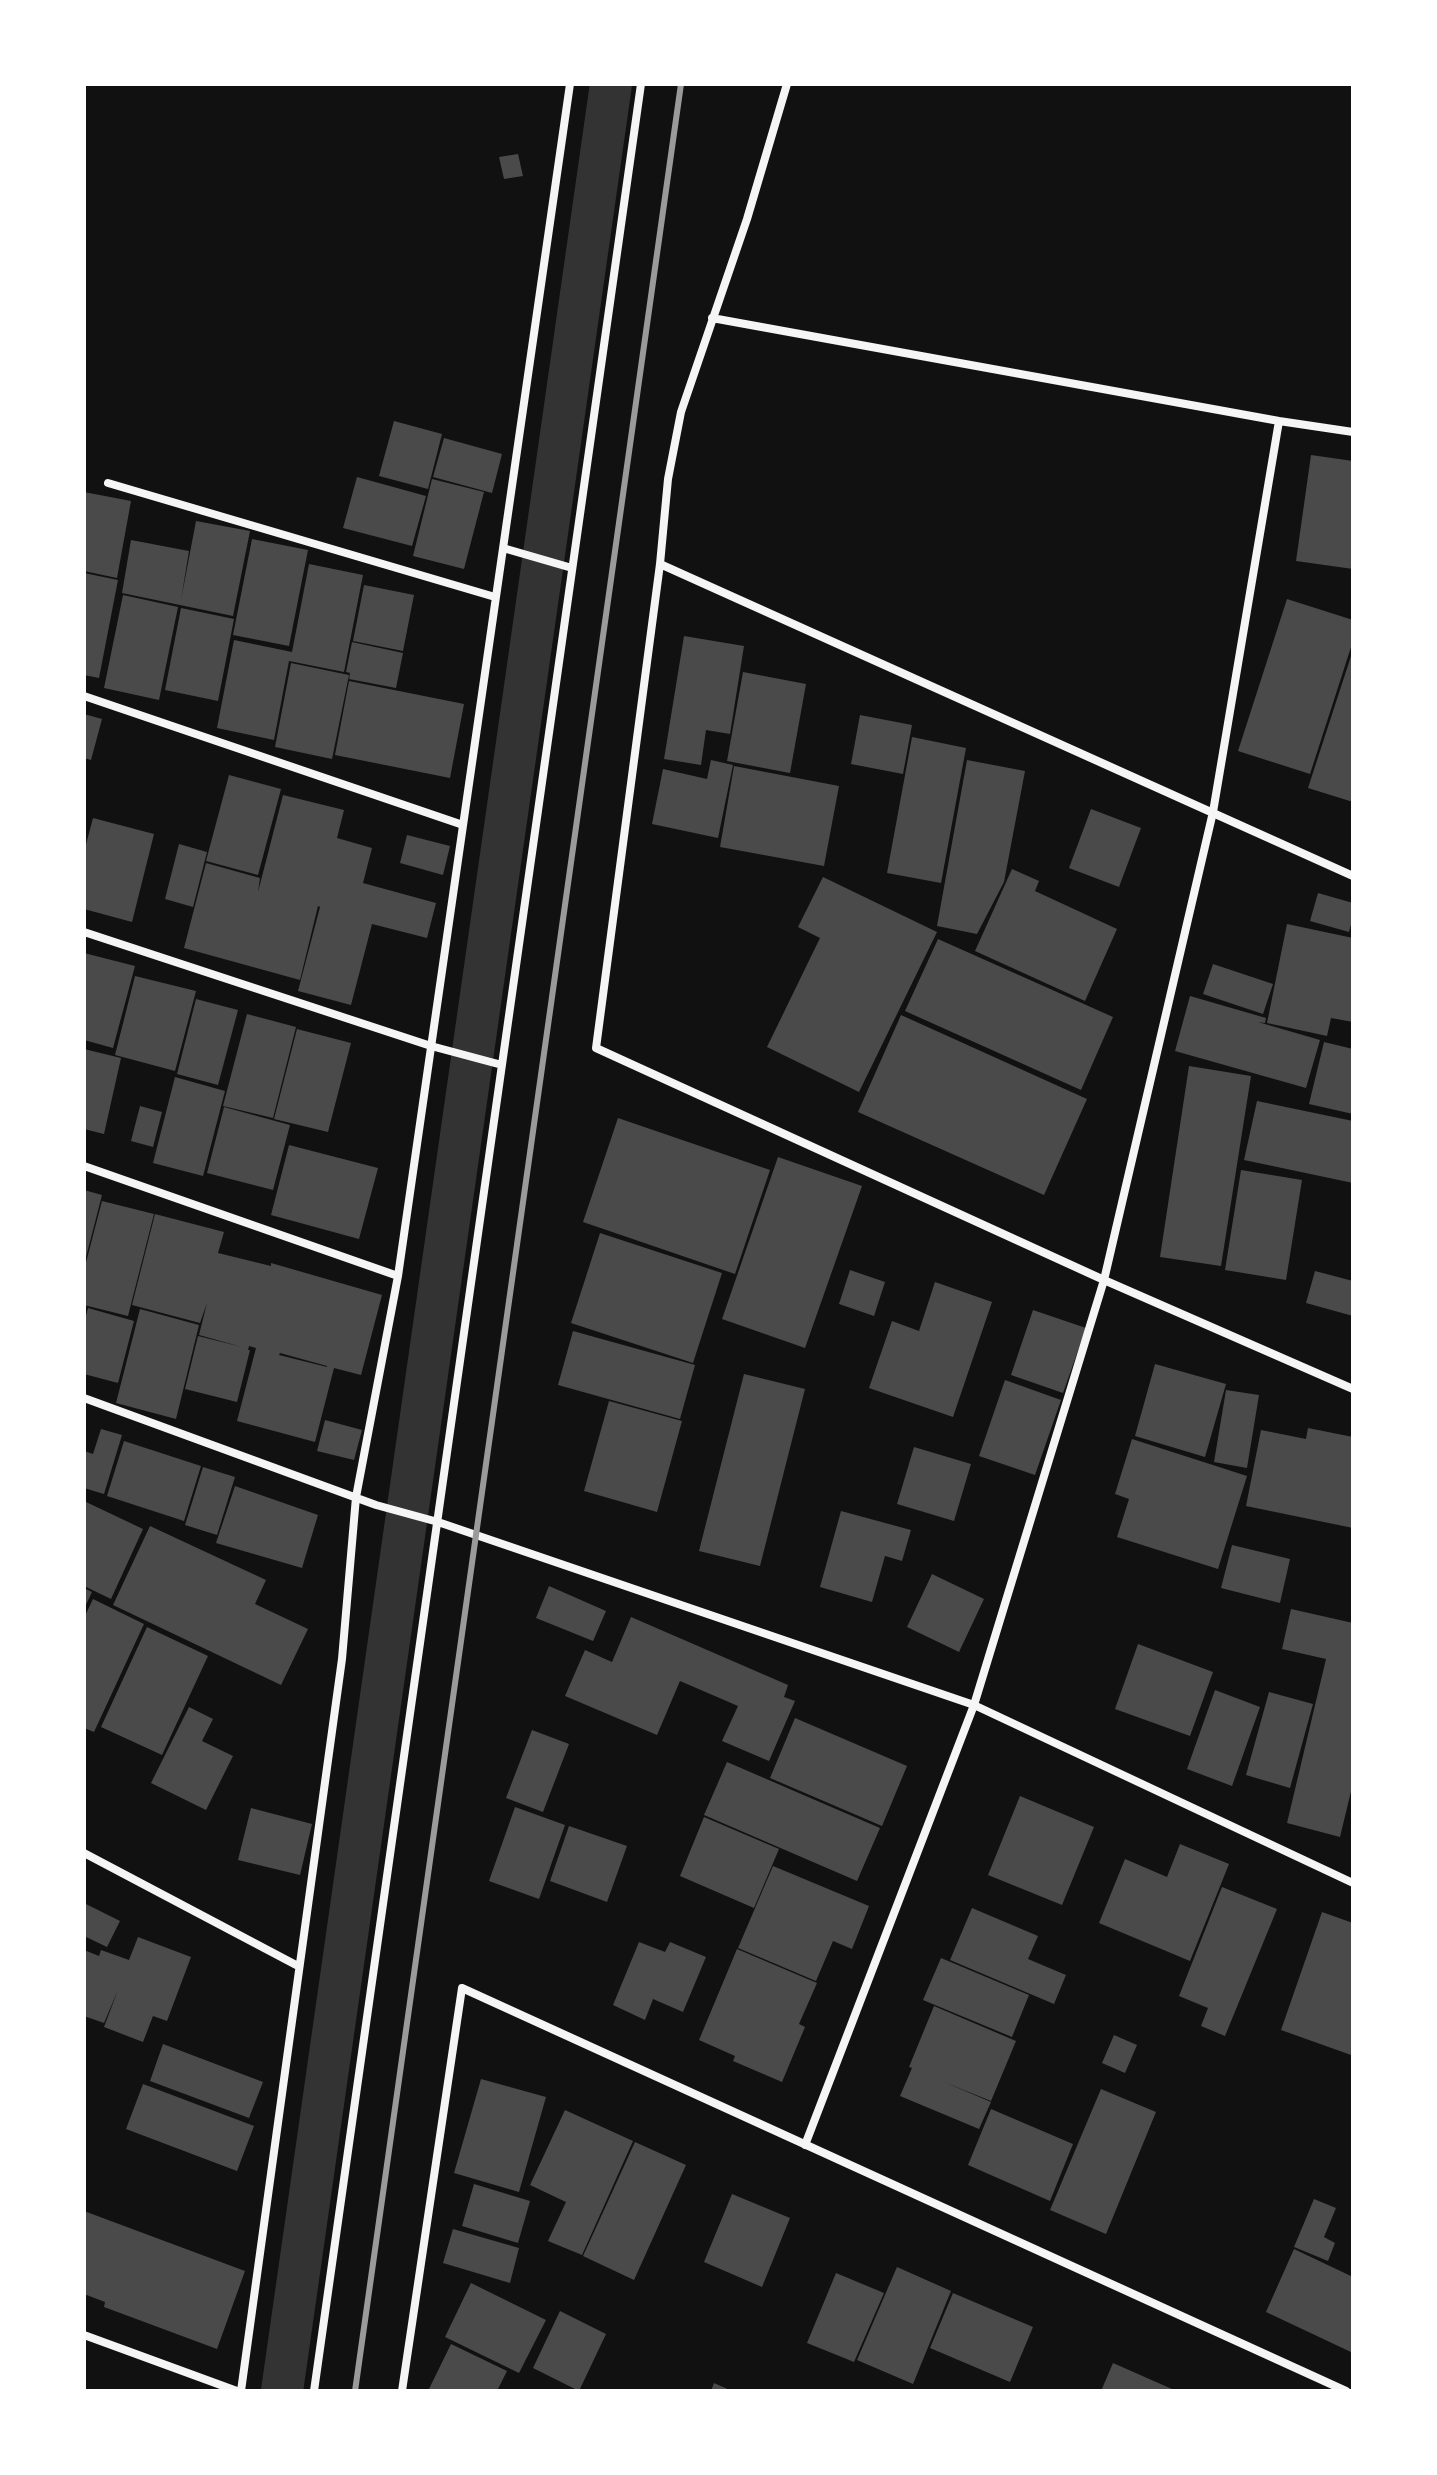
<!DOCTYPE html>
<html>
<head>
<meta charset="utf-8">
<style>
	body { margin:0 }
	#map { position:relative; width:1437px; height:2475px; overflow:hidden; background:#111; font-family:"Archivo Narrow",sans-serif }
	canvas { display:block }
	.frame { position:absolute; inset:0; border:86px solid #fff; pointer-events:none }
</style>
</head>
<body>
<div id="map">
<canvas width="1437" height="2475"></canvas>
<div class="frame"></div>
</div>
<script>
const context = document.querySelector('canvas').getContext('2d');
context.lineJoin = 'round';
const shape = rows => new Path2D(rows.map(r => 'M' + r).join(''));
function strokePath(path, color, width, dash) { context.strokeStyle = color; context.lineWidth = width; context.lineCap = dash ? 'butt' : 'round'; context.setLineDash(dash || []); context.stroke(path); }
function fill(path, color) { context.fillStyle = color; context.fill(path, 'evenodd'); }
const canal = shape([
	[282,2391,611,84]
]);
const building = shape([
	[518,154,523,176,504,179,499,157],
	[394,421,442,434,428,489,379,476],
	[444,438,502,454,492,493,433,477],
	[1311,455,1353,461,1353,569,1296,561],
	[357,477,426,496,412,546,343,528],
	[432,479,484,492,464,569,413,556],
	[84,492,131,501,117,578,84,571],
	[196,521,250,531,233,616,122,593,131,540,189,551,181,600],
	[252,539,308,550,289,646,233,635],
	[309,564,363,575,344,672,289,661,274,740,217,728,234,640,292,652],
	[84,573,118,580,99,678,84,675],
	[364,585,414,595,403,651,353,641],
	[123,595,178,607,159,700,104,688],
	[1287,599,1353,620,1353,641,1310,774,1238,751],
	[181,608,234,619,218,701,165,690],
	[684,636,744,646,730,734,706,730,701,765,664,759],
	[352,642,403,653,396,688,349,679,350,673,346,672],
	[1353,650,1353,802,1308,788],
	[291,663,349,675,332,759,275,747],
	[743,672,806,684,790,773,727,761],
	[349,681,464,704,450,778,335,755],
	[84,714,102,719,91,760,84,758],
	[860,715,912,725,903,774,851,764],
	[912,737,966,748,941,883,887,873],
	[711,760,733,765,718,838,652,824,663,769,707,779],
	[967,760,1025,771,1004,882,977,934,937,926],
	[734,766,839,786,824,866,720,847],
	[229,775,281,789,258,875,206,861],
	[283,795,344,810,337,838,372,848,363,883,436,903,427,938,372,924,351,1005,298,991,320,907,318,906,300,980,184,948,206,863,260,878,258,892],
	[1091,809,1141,828,1119,887,1069,868],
	[93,818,154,834,132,922,84,909,84,852],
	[407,835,450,846,443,875,400,863],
	[179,844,207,852,193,907,165,899],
	[1012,869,1039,881,1035,891,1117,929,1085,1001,975,951],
	[823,877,937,932,859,1092,767,1047,820,938,798,927],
	[1318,893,1353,903,1353,917,1349,932,1310,921],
	[1287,924,1353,938,1353,1022,1331,1018,1327,1036,1267,1023],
	[938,939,1113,1017,1081,1090,905,1011],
	[84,953,135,966,113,1048,84,1040],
	[1213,964,1273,984,1263,1014,1203,994],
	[135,976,196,991,175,1071,115,1055],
	[1190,996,1266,1018,1265,1023,1258,1022,1320,1040,1306,1088,1175,1051],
	[196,999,238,1010,218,1085,177,1074],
	[247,1014,296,1027,273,1118,223,1106],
	[901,1015,1087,1099,1044,1195,858,1112],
	[297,1029,351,1043,328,1132,274,1119],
	[1324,1042,1353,1049,1353,1114,1309,1104],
	[84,1049,121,1058,104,1134,84,1129],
	[1189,1066,1251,1076,1221,1266,1160,1257],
	[175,1077,225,1091,203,1176,153,1163],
	[1257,1101,1353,1121,1353,1183,1244,1160],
	[140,1106,162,1112,153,1147,131,1141],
	[224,1107,290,1125,273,1190,207,1173],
	[618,1118,770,1170,735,1274,583,1222],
	[289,1145,378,1168,359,1239,271,1215],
	[778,1157,862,1186,805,1348,722,1319],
	[1241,1170,1302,1180,1286,1280,1225,1270],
	[84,1190,102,1195,85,1261,84,1261],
	[102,1201,154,1214,128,1316,84,1305,84,1270],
	[155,1214,224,1232,218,1253,271,1266,271,1263,382,1295,361,1375,334,1368,315,1442,237,1421,256,1348,249,1346,248,1350,250,1350,237,1402,185,1389,198,1336,242,1347,199,1335,207,1303,200,1323,132,1305],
	[280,1353,327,1366,327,1367,279,1355],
	[600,1233,722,1273,693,1363,571,1323],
	[850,1270,885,1282,874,1316,839,1304],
	[1315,1271,1353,1281,1353,1316,1306,1303],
	[935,1282,992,1302,953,1417,869,1388,892,1321,919,1331],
	[88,1308,134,1321,118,1383,84,1374,84,1323],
	[140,1309,199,1325,176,1419,116,1403],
	[1033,1310,1086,1328,1063,1393,1011,1375],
	[573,1331,695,1365,680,1419,558,1385],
	[1155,1364,1226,1384,1205,1457,1135,1436],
	[744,1374,805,1389,760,1566,699,1551],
	[1005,1380,1061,1400,1035,1475,979,1456],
	[1226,1390,1259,1395,1247,1468,1214,1462],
	[609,1401,682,1421,657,1512,584,1491],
	[325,1420,362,1430,354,1460,317,1451],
	[1308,1428,1353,1437,1353,1528,1246,1506,1261,1430,1306,1439],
	[101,1429,122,1435,104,1494,84,1488,84,1451,93,1454],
	[1132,1439,1247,1476,1218,1569,1117,1537,1129,1499,1115,1494],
	[124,1441,201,1466,184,1521,107,1496],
	[914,1447,971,1464,954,1521,897,1504],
	[203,1467,235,1477,217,1535,185,1525],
	[235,1486,318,1515,302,1568,216,1543],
	[84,1501,143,1529,111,1599,84,1586],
	[841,1511,911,1530,902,1561,885,1556,872,1602,820,1587],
	[150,1526,266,1580,255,1604,308,1629,281,1685,113,1605],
	[1232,1545,1290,1559,1280,1603,1221,1588],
	[932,1574,984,1599,959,1652,907,1627],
	[549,1586,606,1611,593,1641,536,1618],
	[84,1588,92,1592,84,1609],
	[93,1599,144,1624,94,1732,84,1728,84,1618],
	[1291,1609,1353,1623,1353,1783,1340,1837,1287,1823,1326,1659,1282,1649],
	[631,1617,788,1685,784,1697,795,1701,769,1761,722,1741,738,1706,680,1681,657,1735,565,1696,585,1650,612,1662],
	[147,1627,208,1656,162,1755,101,1727],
	[1138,1644,1213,1672,1190,1736,1115,1709],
	[1215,1690,1260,1707,1232,1786,1187,1769],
	[1269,1692,1313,1704,1290,1788,1246,1775],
	[189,1707,213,1719,202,1741,233,1756,206,1810,151,1783],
	[795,1718,907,1766,882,1826,770,1778],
	[532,1730,569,1744,543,1812,506,1798],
	[727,1762,880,1828,857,1881,704,1815],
	[1020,1796,1094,1827,1062,1905,988,1875],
	[515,1807,565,1825,539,1899,489,1881],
	[251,1808,312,1824,300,1875,238,1860],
	[704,1817,779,1849,754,1908,680,1876],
	[569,1826,627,1846,607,1902,550,1881],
	[1180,1844,1229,1864,1190,1961,1099,1923,1125,1859,1167,1877],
	[773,1866,869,1906,852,1949,833,1941,816,1981,738,1948],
	[1222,1887,1277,1909,1225,2036,1201,2026,1208,2008,1179,1996],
	[84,1903,120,1921,107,1947,84,1936],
	[972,1908,1038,1936,1028,1959,1066,1975,1054,2004,950,1960],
	[1322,1912,1353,1923,1351,2055,1281,2030],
	[138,1937,191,1957,167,2021,153,2016,143,2042,104,2027,118,1990,104,2023,84,2016,84,1950,99,1956,101,1950,129,1960],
	[639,1942,665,1952,670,1942,706,1957,683,2012,653,1999,645,2020,613,2005],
	[737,1949,817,1983,799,2024,805,2027,782,2082,733,2061,735,2056,699,2040],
	[941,1958,1029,1995,1012,2037,923,2000],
	[934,2006,1016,2041,991,2101,944,2082,991,2102,979,2129,900,2096,912,2068,909,2067],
	[1114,2035,1137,2045,1125,2073,1102,2063],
	[163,2044,263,2082,249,2118,150,2081],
	[481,2079,546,2097,519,2192,454,2173],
	[143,2084,254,2126,237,2171,126,2129],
	[1101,2089,1156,2112,1106,2234,1050,2210],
	[991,2109,1073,2144,1050,2201,968,2165],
	[565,2110,633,2141,582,2255,548,2241,566,2202,530,2185],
	[635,2142,686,2165,634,2280,583,2256],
	[474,2184,530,2201,518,2243,462,2226],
	[732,2194,790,2218,762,2287,704,2262],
	[1314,2199,1336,2208,1324,2237,1335,2243,1328,2261,1294,2247],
	[84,2211,245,2271,217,2349,104,2307,105,2302,84,2294],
	[453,2229,519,2248,510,2283,443,2263],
	[1294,2249,1353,2277,1353,2353,1266,2312],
	[897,2267,951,2291,913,2384,857,2360],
	[836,2273,884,2293,854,2362,807,2343],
	[471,2283,546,2320,519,2373,445,2337],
	[953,2293,1033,2327,1010,2382,930,2348],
	[560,2311,606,2334,579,2391,533,2368],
	[451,2344,507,2371,497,2391,428,2391],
	[1113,2363,1172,2389,1171,2391,1101,2391],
	[714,2383,732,2391,711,2391]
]);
const minor = shape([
	[787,84,747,219,681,412,668,479,660,564,596,1048,1104,1280,1353,1389],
	[712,318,1279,421,1353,432],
	[108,483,495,597],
	[503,548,572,568],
	[660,564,1353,876],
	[84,696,463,825],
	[84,932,431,1046,502,1065],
	[84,1166,398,1276],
	[84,1398,376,1505,438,1522,974,1705,1353,1883],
	[84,1853,298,1966],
	[805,2145,974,1705,1104,1280,1213,812,1279,421],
	[84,2335,237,2391],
	[241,2391,342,1659,356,1497,398,1276,570,84],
	[314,2391,641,84],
	[402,2391,462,1988,1346,2391]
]);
const rail = shape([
	[355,2391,681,84]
]);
strokePath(canal, '#333', 42);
fill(building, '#4a4a4a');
strokePath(minor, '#f5f5f5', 8);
strokePath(rail, '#9a9a9a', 6);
</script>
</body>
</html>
